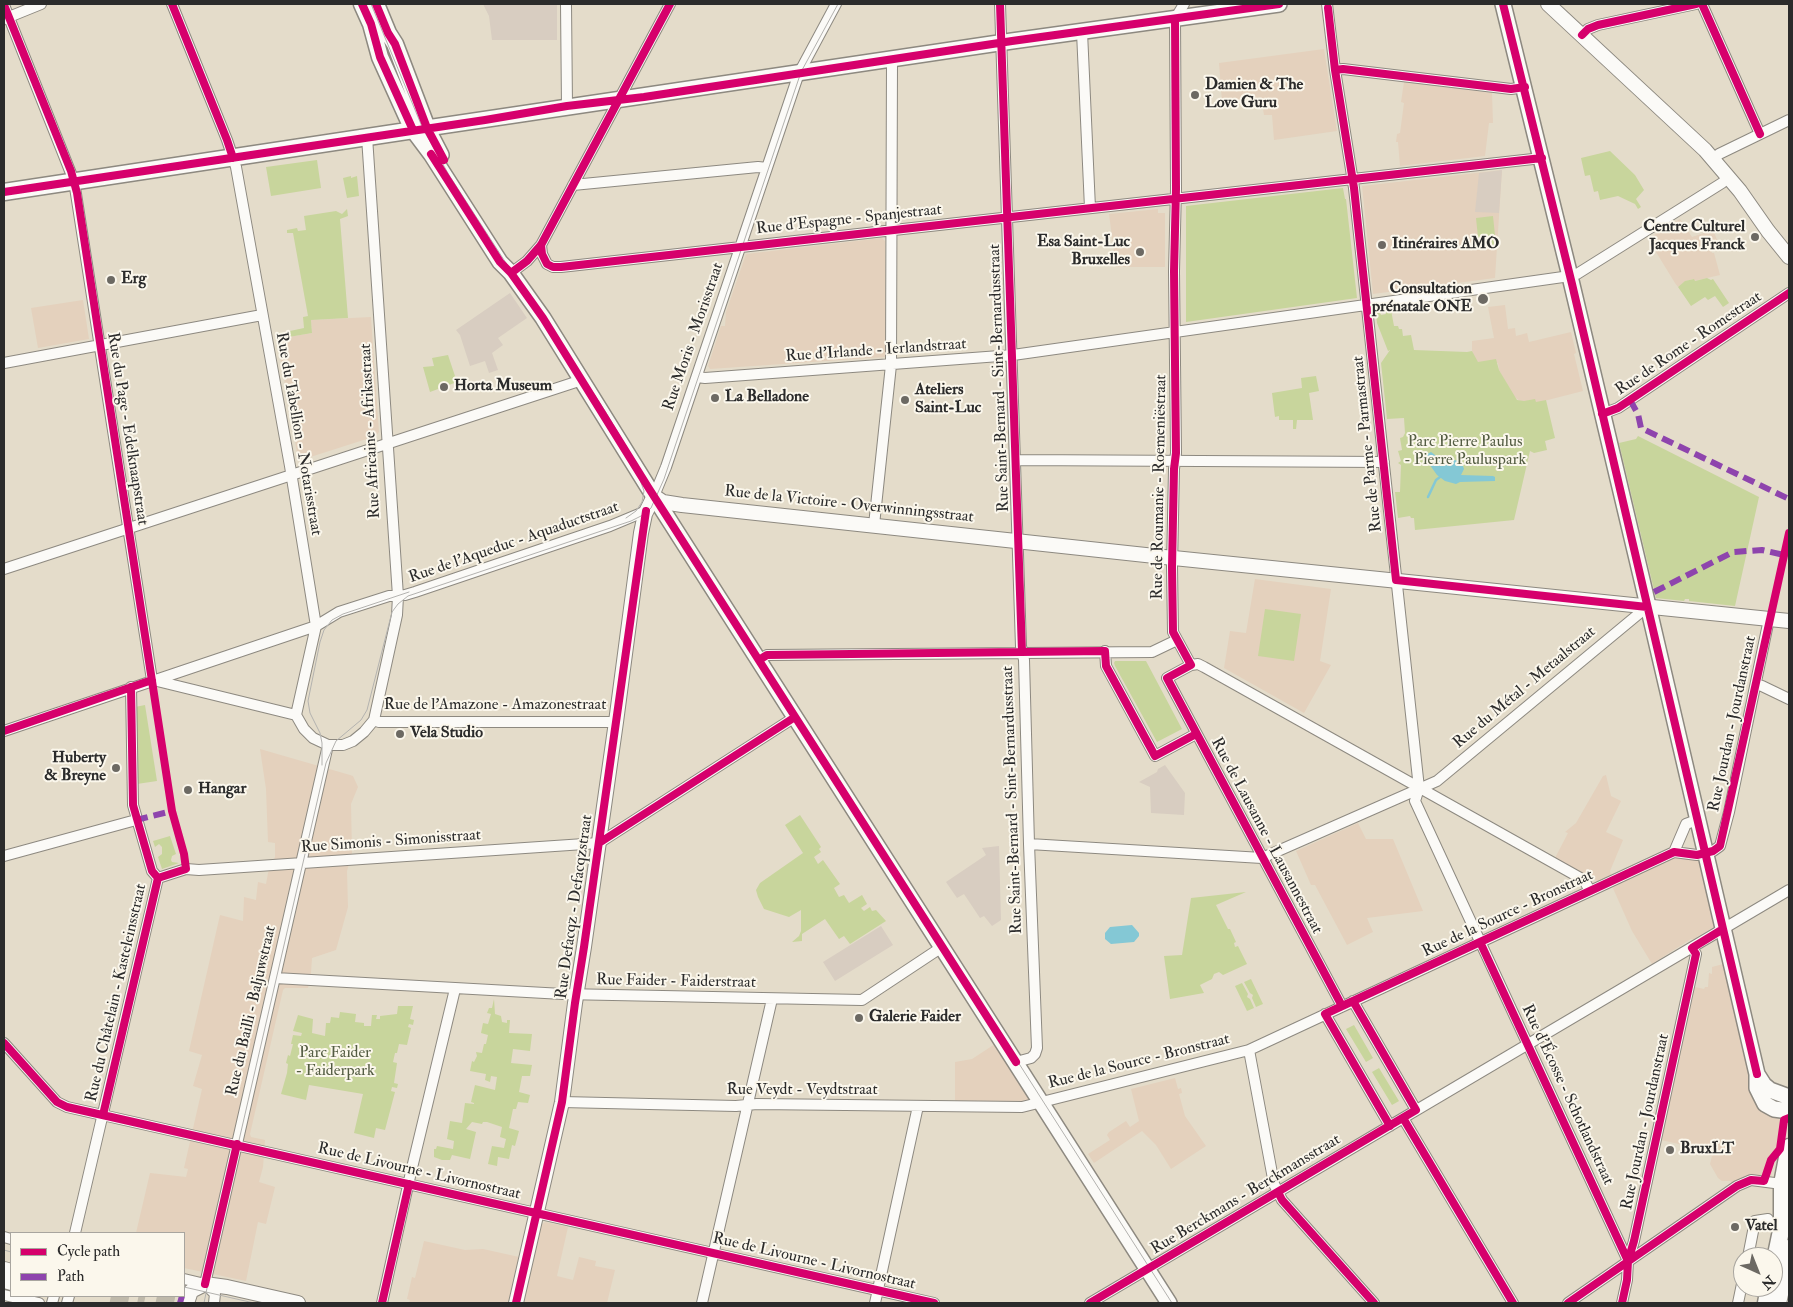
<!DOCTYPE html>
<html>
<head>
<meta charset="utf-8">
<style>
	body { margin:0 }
	#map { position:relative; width:1793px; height:1307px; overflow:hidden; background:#e4dcca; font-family:"IM FELL Double Pica",serif }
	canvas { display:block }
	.frame { position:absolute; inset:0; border:5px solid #2b2b2b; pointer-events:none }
	.legend { position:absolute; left:10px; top:1232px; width:175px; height:65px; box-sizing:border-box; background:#fbf7ec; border:1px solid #a8a59f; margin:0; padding:6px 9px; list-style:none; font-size:15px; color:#2b2b2b }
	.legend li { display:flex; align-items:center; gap:10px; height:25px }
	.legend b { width:25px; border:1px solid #a8a59f }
	.north { position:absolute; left:1733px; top:1247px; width:50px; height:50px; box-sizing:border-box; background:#fbf7ec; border:1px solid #a8a59f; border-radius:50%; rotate:136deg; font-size:14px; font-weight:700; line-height:20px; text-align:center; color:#2b2b2b }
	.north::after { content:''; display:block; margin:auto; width:18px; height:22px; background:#6c6963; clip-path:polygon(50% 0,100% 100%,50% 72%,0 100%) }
</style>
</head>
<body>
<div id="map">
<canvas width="1793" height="1307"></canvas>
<div class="frame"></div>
<ul class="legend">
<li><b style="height:6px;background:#d6006c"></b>Cycle path</li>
<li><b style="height:6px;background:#8e44ad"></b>Path</li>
</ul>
<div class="north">N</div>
</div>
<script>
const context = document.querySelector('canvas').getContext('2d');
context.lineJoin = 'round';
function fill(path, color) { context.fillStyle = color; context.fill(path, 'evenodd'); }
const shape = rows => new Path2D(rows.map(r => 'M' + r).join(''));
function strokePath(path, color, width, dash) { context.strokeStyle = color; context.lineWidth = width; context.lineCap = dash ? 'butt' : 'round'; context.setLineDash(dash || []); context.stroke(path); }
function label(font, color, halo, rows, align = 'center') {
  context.font = font + ' "IM FELL Double Pica",serif'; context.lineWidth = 4; context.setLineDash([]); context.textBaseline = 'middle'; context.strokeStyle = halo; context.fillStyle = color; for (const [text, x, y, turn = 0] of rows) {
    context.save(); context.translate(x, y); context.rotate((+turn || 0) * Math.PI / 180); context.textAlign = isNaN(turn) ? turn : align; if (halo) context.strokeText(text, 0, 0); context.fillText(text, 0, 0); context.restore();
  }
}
const built = shape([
	[1324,49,1337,131,1274,140,1272,115,1264,115,1261,97,1222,102,1219,63],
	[1404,82,1492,93,1493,123,1489,123,1485,156,1400,166,1398,142,1396,142,1397,134,1400,133,1404,103,1401,102],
	[1502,170,1495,278,1373,294,1362,186],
	[1158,209,1158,213,1165,213,1165,267,1116,267,1109,214],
	[1680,219,1692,237,1713,230,1718,242,1709,246,1712,253,1714,253,1720,275,1694,281,1693,279,1686,281,1678,287,1675,283,1648,239],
	[882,238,885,241,885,357,710,369,708,366,721,326,725,326,726,312,746,254],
	[83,300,89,339,38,348,31,308],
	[1505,305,1508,329,1515,328,1516,336,1527,333,1529,342,1571,332,1576,353,1574,354,1583,391,1536,403,1520,401,1513,396,1499,370,1498,363,1478,362,1475,359,1472,351,1472,341,1494,338,1488,307],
	[371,317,379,432,376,436,301,460,298,458,277,339,312,333,311,320],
	[1255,579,1331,589,1320,661,1331,665,1304,713,1224,668,1230,631,1246,633],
	[260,749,350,775,353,776,358,787,351,804,352,853,347,871,348,907,336,950,312,958,311,973,308,988,285,988,283,990,250,1134,251,1137,265,1140,263,1167,259,1182,275,1187,266,1224,258,1222,246,1281,184,1268,184,1233,136,1233,150,1173,186,1177,188,1169,184,1168,202,1089,193,1086,202,1055,189,1051,220,915,243,921,244,897,256,900,258,882,266,884,268,873,275,857,275,843,268,842,266,789],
	[1606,775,1611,796,1621,801,1606,832,1623,840,1610,871,1611,876,1598,881,1555,858,1568,833,1565,832,1576,823,1603,776],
	[1358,823,1366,839,1393,839,1423,911,1367,918,1373,932,1347,945,1315,885,1311,885,1296,851],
	[1675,855,1700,860,1715,927,1711,931,1710,929,1694,939,1691,939,1652,964,1632,931,1612,886,1665,862,1667,858],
	[1727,963,1749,1071,1783,1121,1770,1181,1734,1185,1730,1181,1722,1181,1718,1178,1710,1164,1712,1156,1696,1153,1697,1148,1661,1140,1695,987,1704,989,1705,987,1708,987,1709,973,1712,974,1712,967],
	[995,1044,1031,1100,1028,1102,955,1101,955,1062,972,1059],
	[1175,1078,1178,1089,1181,1088,1182,1093,1179,1094,1185,1116,1206,1146,1171,1169,1156,1145,1142,1131,1094,1163,1088,1154,1110,1140,1107,1135,1109,1132,1126,1121,1130,1127,1139,1121,1131,1089],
	[545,1222,568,1227,557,1276,573,1280,579,1257,596,1261,595,1266,615,1270,607,1303,523,1303,541,1225],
	[424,1241,465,1250,483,1249,519,1257,508,1303,409,1303,410,1300,407,1299,412,1277,415,1278]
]);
const industrial = shape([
	[483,4,557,4,557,40,492,40,489,16],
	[1502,170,1499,213,1475,212,1479,173],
	[510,293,527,318,498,338,503,345,492,353,498,370,489,373,485,361,470,366,460,335,456,330],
	[1165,765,1185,793,1184,815,1151,813,1150,787,1139,782,1157,772,1158,769],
	[999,846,1001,920,992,926,984,916,980,918,964,894,957,898,946,882,986,855,982,848],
	[881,926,893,945,835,981,823,962]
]);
const green = shape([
	[1610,151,1635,175,1644,190,1636,199,1641,207,1638,209,1635,204,1618,196,1600,200,1598,191,1594,192,1590,175,1585,176,1581,158],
	[317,160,321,188,271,196,266,167],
	[351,176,351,178,357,176,359,196,347,198,343,178],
	[1343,188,1345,199,1346,199,1357,298,1186,322,1186,206],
	[347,209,348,216,340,219,348,318,311,320,312,333,277,339,276,333,290,332,290,331,304,328,303,317,308,316,293,233,287,233,287,230,297,228,298,231,306,230,304,216,336,211,342,214],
	[1493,216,1496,245,1479,247,1476,218],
	[1707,278,1711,280,1713,279,1729,303,1723,307,1715,296,1708,300,1705,297,1691,306,1678,287,1685,281,1694,279,1695,281],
	[1391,310,1394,326,1398,326,1399,329,1402,329,1403,336,1411,335,1414,350,1467,352,1472,351,1478,362,1496,359,1499,370,1517,400,1524,401,1535,399,1536,402,1546,400,1555,438,1545,441,1547,450,1534,453,1530,451,1514,520,1415,530,1414,518,1411,518,1410,516,1398,518,1395,492,1400,492,1401,465,1398,463,1401,461,1398,451,1402,450,1400,438,1403,437,1405,433,1404,418,1387,419,1381,363,1390,350,1388,351,1377,323,1376,313,1380,312,1381,315,1386,314,1386,311],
	[448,355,457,382,430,392,423,367,434,366,432,358],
	[1316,376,1319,391,1309,393,1313,420,1297,420,1296,429,1293,429,1293,420,1279,420,1279,416,1275,417,1272,393,1302,388,1301,378],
	[1638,436,1759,497,1735,606,1689,601,1689,599,1685,599,1684,601,1656,598,1619,443,1636,439],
	[1265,609,1301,614,1294,661,1258,656],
	[1115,661,1146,661,1182,729,1157,742,1115,666,1114,663],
	[145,705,157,781,137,784,135,707],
	[800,815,821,847,819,849,821,852,814,857,818,864,823,860,840,884,834,888,839,897,844,895,849,903,862,895,867,904,861,908,864,911,870,907,872,911,876,910,886,921,850,944,844,936,839,939,825,919,802,934,802,941,792,942,799,936,801,931,801,910,789,917,764,909,758,897,756,890,760,883,803,853,785,825],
	[170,836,176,854,172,856,171,860,172,862,179,863,162,869,158,857,162,854,162,847,159,844,155,847,153,841],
	[1246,892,1216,905,1228,929,1230,929,1236,942,1234,943,1235,947,1238,946,1247,964,1223,975,1219,972,1214,974,1212,979,1200,985,1204,993,1170,999,1164,956,1182,955,1191,898],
	[1251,979,1263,1004,1256,1007,1252,998,1253,995,1250,993,1244,982],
	[1242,983,1248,994,1247,997,1250,999,1254,1008,1247,1011,1235,986],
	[494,999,495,1014,501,1016,502,1022,507,1023,507,1020,510,1020,509,1033,532,1034,530,1051,513,1049,511,1063,532,1065,530,1076,522,1076,519,1092,530,1095,528,1103,518,1102,516,1109,513,1109,509,1128,519,1131,515,1146,512,1145,509,1159,498,1157,497,1166,488,1164,492,1146,504,1148,506,1139,500,1137,502,1127,487,1122,483,1122,482,1124,472,1122,466,1129,476,1132,470,1159,452,1155,450,1160,442,1160,434,1157,434,1149,436,1149,437,1146,453,1149,454,1141,447,1139,450,1121,462,1123,465,1103,474,1104,474,1103,471,1102,475,1085,495,1090,497,1077,491,1076,490,1082,485,1080,486,1074,470,1071,472,1061,474,1062,477,1056,476,1052,482,1053,484,1044,486,1044,488,1035,481,1033,483,1023,488,1024,491,1014,487,1013,489,1008,492,1008],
	[398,1006,413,1006,410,1019,414,1020,413,1025,409,1024,408,1027,411,1028,407,1045,399,1044,397,1053,395,1053,393,1062,397,1063,394,1083,398,1084,397,1088,392,1087,391,1091,395,1092,385,1130,376,1128,374,1138,354,1133,363,1094,309,1085,306,1100,281,1094,287,1073,288,1064,286,1063,288,1055,290,1056,293,1044,291,1044,293,1035,301,1036,302,1033,293,1031,298,1015,313,1019,312,1033,325,1036,326,1023,330,1023,331,1017,339,1018,340,1012,356,1014,355,1022,364,1023,364,1026,371,1026,372,1015,377,1015,376,1019,380,1019,380,1016,397,1014],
	[1354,1025,1373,1058,1366,1062,1346,1029],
	[1379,1068,1399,1101,1392,1105,1372,1072]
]);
const water = shape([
	[1431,452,1439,458,1455,460,1462,463,1464,469,1461,475,1493,476,1495,477,1495,481,1460,482,1456,484,1445,481,1437,475,1427,461,1425,455],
	[1132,925,1139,933,1139,936,1134,942,1111,944,1105,939,1105,933,1110,927]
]);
const stream = shape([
	[1428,497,1436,480,1440,477]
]);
const trunkTunnel = shape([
	[111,1296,144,1303],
	[157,1296,190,1303]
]);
const minor = shape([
	[172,4,227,140,236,167,290,466,316,626,296,715],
	[566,4,567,106],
	[1000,4,1021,646,1024,660,1029,844,1037,1048,1035,1054,1031,1058,1016,1062],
	[1184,4,1175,19,1176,189,1174,271,1176,453,1174,469,1172,567,1173,632,1191,665,1167,678,1342,1006],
	[1327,4,1335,70,1354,188,1419,788,1415,801,1628,1261],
	[1702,4,1760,134],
	[4,5,74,181,152,680],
	[4,19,41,4],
	[1082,32,1090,208],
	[1582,35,1588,29,1598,25,1696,4],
	[1335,70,1343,69,1511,89,1525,87],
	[1713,160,1719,154,1789,120],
	[573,185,758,167,767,168],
	[541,245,542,254,547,264,553,267,561,267,1542,158],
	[511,273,527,261,541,245,670,4],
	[4,363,262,315],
	[697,377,705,378,1013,355,1570,276,1577,274,1722,183,1729,177],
	[1602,414,1618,408,1789,293],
	[1016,460,1384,462],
	[654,496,666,467,799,73,836,4],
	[874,525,891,365,892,60],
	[4,569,582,380],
	[1105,651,1106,666,1155,756,1196,734],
	[759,660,767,655,1152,652,1177,640],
	[1191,665,1198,664,1204,667,1584,880,1590,891],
	[153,680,296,715],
	[1756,684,1762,686,1789,699],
	[131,687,133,805,152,871,158,878],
	[296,715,304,729,313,738,328,745,343,745,353,741,364,732,374,720,397,615,398,596,367,137],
	[374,720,379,722,616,722],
	[4,731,316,626,339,612,389,596,405,595,415,592,610,526,646,511],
	[1029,844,1262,858,1437,781,1647,607],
	[1674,852,1697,855,1713,851,1720,846,1729,812,1769,619],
	[1674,852,1686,824,1697,820],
	[4,856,136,820],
	[158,878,186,869,199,870,599,843,795,717],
	[275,978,563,994,862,1000,942,947],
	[1353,1001,1416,1110],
	[1325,1014,1390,1126],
	[4,1043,57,1102,67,1107,934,1303],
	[1249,1050,1274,1184,1282,1200,1374,1303],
	[562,1102,736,1106,757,1104,1022,1107,1249,1050,1674,852],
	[1403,1118,1513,1303],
	[75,1233,158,878],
	[4,1237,11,1239],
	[1748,1257,1755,1221,1768,1219],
	[184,1279,205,1284,215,1294,214,1303],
	[4,1283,11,1285],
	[205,1284,328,745],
	[4,1295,39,1303],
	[52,1303,54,1296],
	[67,1303,69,1296],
	[382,1303,411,1172,455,989],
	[702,1303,772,999],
	[875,1303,918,1106],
	[1090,1303,1789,890],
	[1568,1303,1737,1186,1751,1180,1782,1184],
	[1622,1303,1627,1280,1628,1261,1634,1241,1696,954,1692,948],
	[1738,1303,1743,1279]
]);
const tertiary = shape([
	[1548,4,1705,150,1740,191,1768,231,1789,257],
	[187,1303,191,1291,205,1284,227,1287,298,1303],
	[516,1303,562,1102,575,1003,584,947,616,722,641,533,645,514,654,496,663,502,682,505,1164,557,1789,621]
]);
const secondary = shape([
	[1503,4,1568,268,1642,580,1757,1074,1757,1088,1765,1104,1774,1109,1789,1111],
	[413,130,431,154,500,262,511,273,543,318,648,487,1169,1303],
	[441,155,427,128,1012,41,1279,4],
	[1757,1074,1764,1085,1770,1090,1789,1097]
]);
const primary = shape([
	[362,4,371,24,380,57,413,130],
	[4,192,427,128,395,44,388,33,376,4],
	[1773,1269,1782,1226,1782,1184,1789,1147],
	[1766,1303,1769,1287]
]);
const trunk = shape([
	[4,1271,11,1273],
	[1777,1303,1789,1249]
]);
const tram = shape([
	[371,4,423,129,449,175,504,260,544,317,605,411,653,491,1172,1303],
	[626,518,636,511,642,502,644,491,639,477],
	[322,765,322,743,320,733,310,713,308,701,320,642,324,630,332,620,343,614,409,592],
	[4,1250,11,1252],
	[184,1287,254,1303],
	[204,1303,222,1214,326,763,336,741,361,720,367,710,392,612,398,604,408,596,631,521,645,514,651,508,664,479,801,72,838,4]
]);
const quiet = shape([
	[1630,400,1638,414,1641,428,1789,499],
	[1654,592,1733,552,1762,550,1784,555],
	[136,820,172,811],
	[180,1303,182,1296]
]);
const cycleway = shape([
	[172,4,227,140,233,158],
	[362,4,371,24,380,57,413,130],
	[376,4,388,33,395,44,427,128,444,160],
	[1000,4,1022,652],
	[1503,4,1572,284,1757,1074],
	[1702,4,1760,134],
	[4,5,71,171,77,193,172,811,184,854,186,869,158,878],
	[1328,8,1335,70,1354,188,1396,580,1647,607],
	[1175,19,1176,189,1174,271,1176,453,1174,469,1172,567,1173,632,1191,665,1167,678,1342,1006],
	[1582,35,1588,29,1598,25,1696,4],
	[1335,70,1343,69,1511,89,1525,87],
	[431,154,500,262,511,273,543,318,648,487,1016,1062],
	[4,192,485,120,567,106,644,97,1012,41,1279,4],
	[541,245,542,254,547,264,553,267,561,267,1542,158],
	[511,273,527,261,541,245,670,4],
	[1602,414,1618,408,1789,293],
	[759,660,767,655,1105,651,1106,666,1155,756,1196,734],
	[131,687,133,805,152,871,158,878],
	[4,731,152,680],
	[599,843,795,717],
	[1480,942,1628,1261],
	[4,1043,57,1102,67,1107,934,1303],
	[103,1115,158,878],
	[1403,1118,1513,1303],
	[1390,1126,1325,1014,1674,852,1697,855,1713,851,1720,846,1789,533],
	[1278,1192,1282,1200,1374,1303],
	[205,1284,237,1144],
	[382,1303,409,1184],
	[516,1303,562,1102,575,1003,584,947,646,511],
	[1090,1303,1416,1110,1353,1001],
	[1568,1303,1737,1186,1751,1180,1764,1181,1771,1160,1780,1149,1784,1120,1789,1118],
	[1622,1303,1627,1280,1628,1261,1634,1241,1696,954,1692,948,1723,929]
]);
const markers = [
	[1195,95,5,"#6c6963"],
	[1755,237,5,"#6c6963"],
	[1382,245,5,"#6c6963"],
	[1140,252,5,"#6c6963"],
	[111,280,5,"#6c6963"],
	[1483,299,6,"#6c6963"],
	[444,387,5,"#6c6963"],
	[715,398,5,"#6c6963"],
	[905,400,5,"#6c6963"],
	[400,734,5,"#6c6963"],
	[116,768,5,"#6c6963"],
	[188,790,5,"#6c6963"],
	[859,1018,5,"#6c6963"],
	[1670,1150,5,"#6c6963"],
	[1735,1227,5,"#6c6963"]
];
const poiNames = [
	["Damien & The",1205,86],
	["Love Guru",1205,104],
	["Centre Culturel",1745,228,"right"],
	["Jacques Franck",1745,246,"right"],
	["Esa Saint-Luc",1130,243,"right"],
	["Bruxelles",1130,261,"right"],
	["Itinéraires AMO",1392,245],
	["Erg",121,280],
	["Consultation",1472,290,"right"],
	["prénatale ONE",1472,308,"right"],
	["Horta Museum",454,387],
	["Ateliers",915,391],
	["Saint-Luc",915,409],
	["La Belladone",725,398],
	["Vela Studio",410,734],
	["Huberty",106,759,"right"],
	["& Breyne",106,777,"right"],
	["Hangar",198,790],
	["Galerie Faider",869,1018],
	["BruxLT",1680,1150],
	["Vatel",1745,1227]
];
const streetNames = [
	["Rue d'Espagne - Spanjestraat",849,220,-6],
	["Rue Moris - Morisstraat",694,337,-71],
	["Rue de Rome - Romestraat",1689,344,-34],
	["Rue d'Irlande - Ierlandstraat",876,351,-4],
	["Rue Saint-Bernard - Sint-Bernardusstraat",1000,378,-92],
	["Rue du Page - Edelknaapstraat",127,429,81],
	["Rue Africaine - Afrikastraat",371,431,-93],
	["Rue du Tabellion - Notarisstraat",298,434,80],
	["Rue de Parme - Parmastraat",1368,444,-96],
	["Rue de Roumanie - Roemeniëstraat",1160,487,-89],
	["Rue de la Victoire - Overwinningsstraat",849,505,6],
	["Rue de l'Aqueduc - Aquaductstraat",514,543,-19],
	["Rue du Métal - Metaalstraat",1525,688,-40],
	["Rue de l'Amazone - Amazonestraat",495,706],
	["Rue Jourdan - Jourdanstraat",1733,724,-78],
	["Rue Saint-Bernard - Sint-Bernardusstraat",1013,800,-92],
	["Rue de Lausanne - Lausannestraat",1266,836,62],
	["Rue Simonis - Simonisstraat",391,842,-4],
	["Rue Defacqz - Defacqzstraat",575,907,-82],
	["Rue de la Source - Bronstraat",1508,914,-25],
	["Rue Faider - Faiderstraat",676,982,1],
	["Rue du Châtelain - Kasteleinsstraat",117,993,-77],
	["Rue du Bailli - Baljuwstraat",252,1011,-77],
	["Rue de la Source - Bronstraat",1139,1062,-14],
	["Rue Veydt - Veydtstraat",802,1091],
	["Rue d'Écosse - Schotlandstraat",1567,1095,65],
	["Rue Jourdan - Jourdanstraat",1646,1122,-78],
	["Rue de Livourne - Livornostraat",419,1172,13],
	["Rue Berckmans - Berckmansstraat",1246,1195,-31],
	["Rue de Livourne - Livornostraat",814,1262,13]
];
const parkNames = [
	["Parc Pierre Paulus",1465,443],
	["- Pierre Pauluspark",1465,461],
	["Parc Faider",335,1054],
	["- Faiderpark",335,1072]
];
fill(built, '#e4d1bd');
fill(industrial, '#d8cdc1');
fill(green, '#c8d59c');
fill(water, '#84c8d5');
strokePath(stream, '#84c8d5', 2.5);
strokePath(trunkTunnel, '#bfb9aa', 18, [18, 9]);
strokePath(minor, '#8d8980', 12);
strokePath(tertiary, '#8d8980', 16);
strokePath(secondary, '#8d8980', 18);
strokePath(primary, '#8d8980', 19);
strokePath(trunk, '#8d8980', 20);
strokePath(minor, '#fbfaf7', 10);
strokePath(tertiary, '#fbfaf7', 14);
strokePath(secondary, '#fbfaf7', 15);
strokePath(primary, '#fbfaf7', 16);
strokePath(trunk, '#fbfaf7', 18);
strokePath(tram, '#b3b2af', 1);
strokePath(quiet, '#8e44ad', 6, [12, 6]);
strokePath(cycleway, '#d6006c', 8);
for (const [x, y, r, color] of markers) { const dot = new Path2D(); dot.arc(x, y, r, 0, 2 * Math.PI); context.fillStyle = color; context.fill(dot); strokePath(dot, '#fbf7ec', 2); }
label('bold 16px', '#2b2b2b', '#fbf7ec', poiNames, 'left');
label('16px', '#2b2b2b', '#fbf7ec', streetNames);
label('16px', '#535c42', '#fbf7ec', parkNames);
</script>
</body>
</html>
